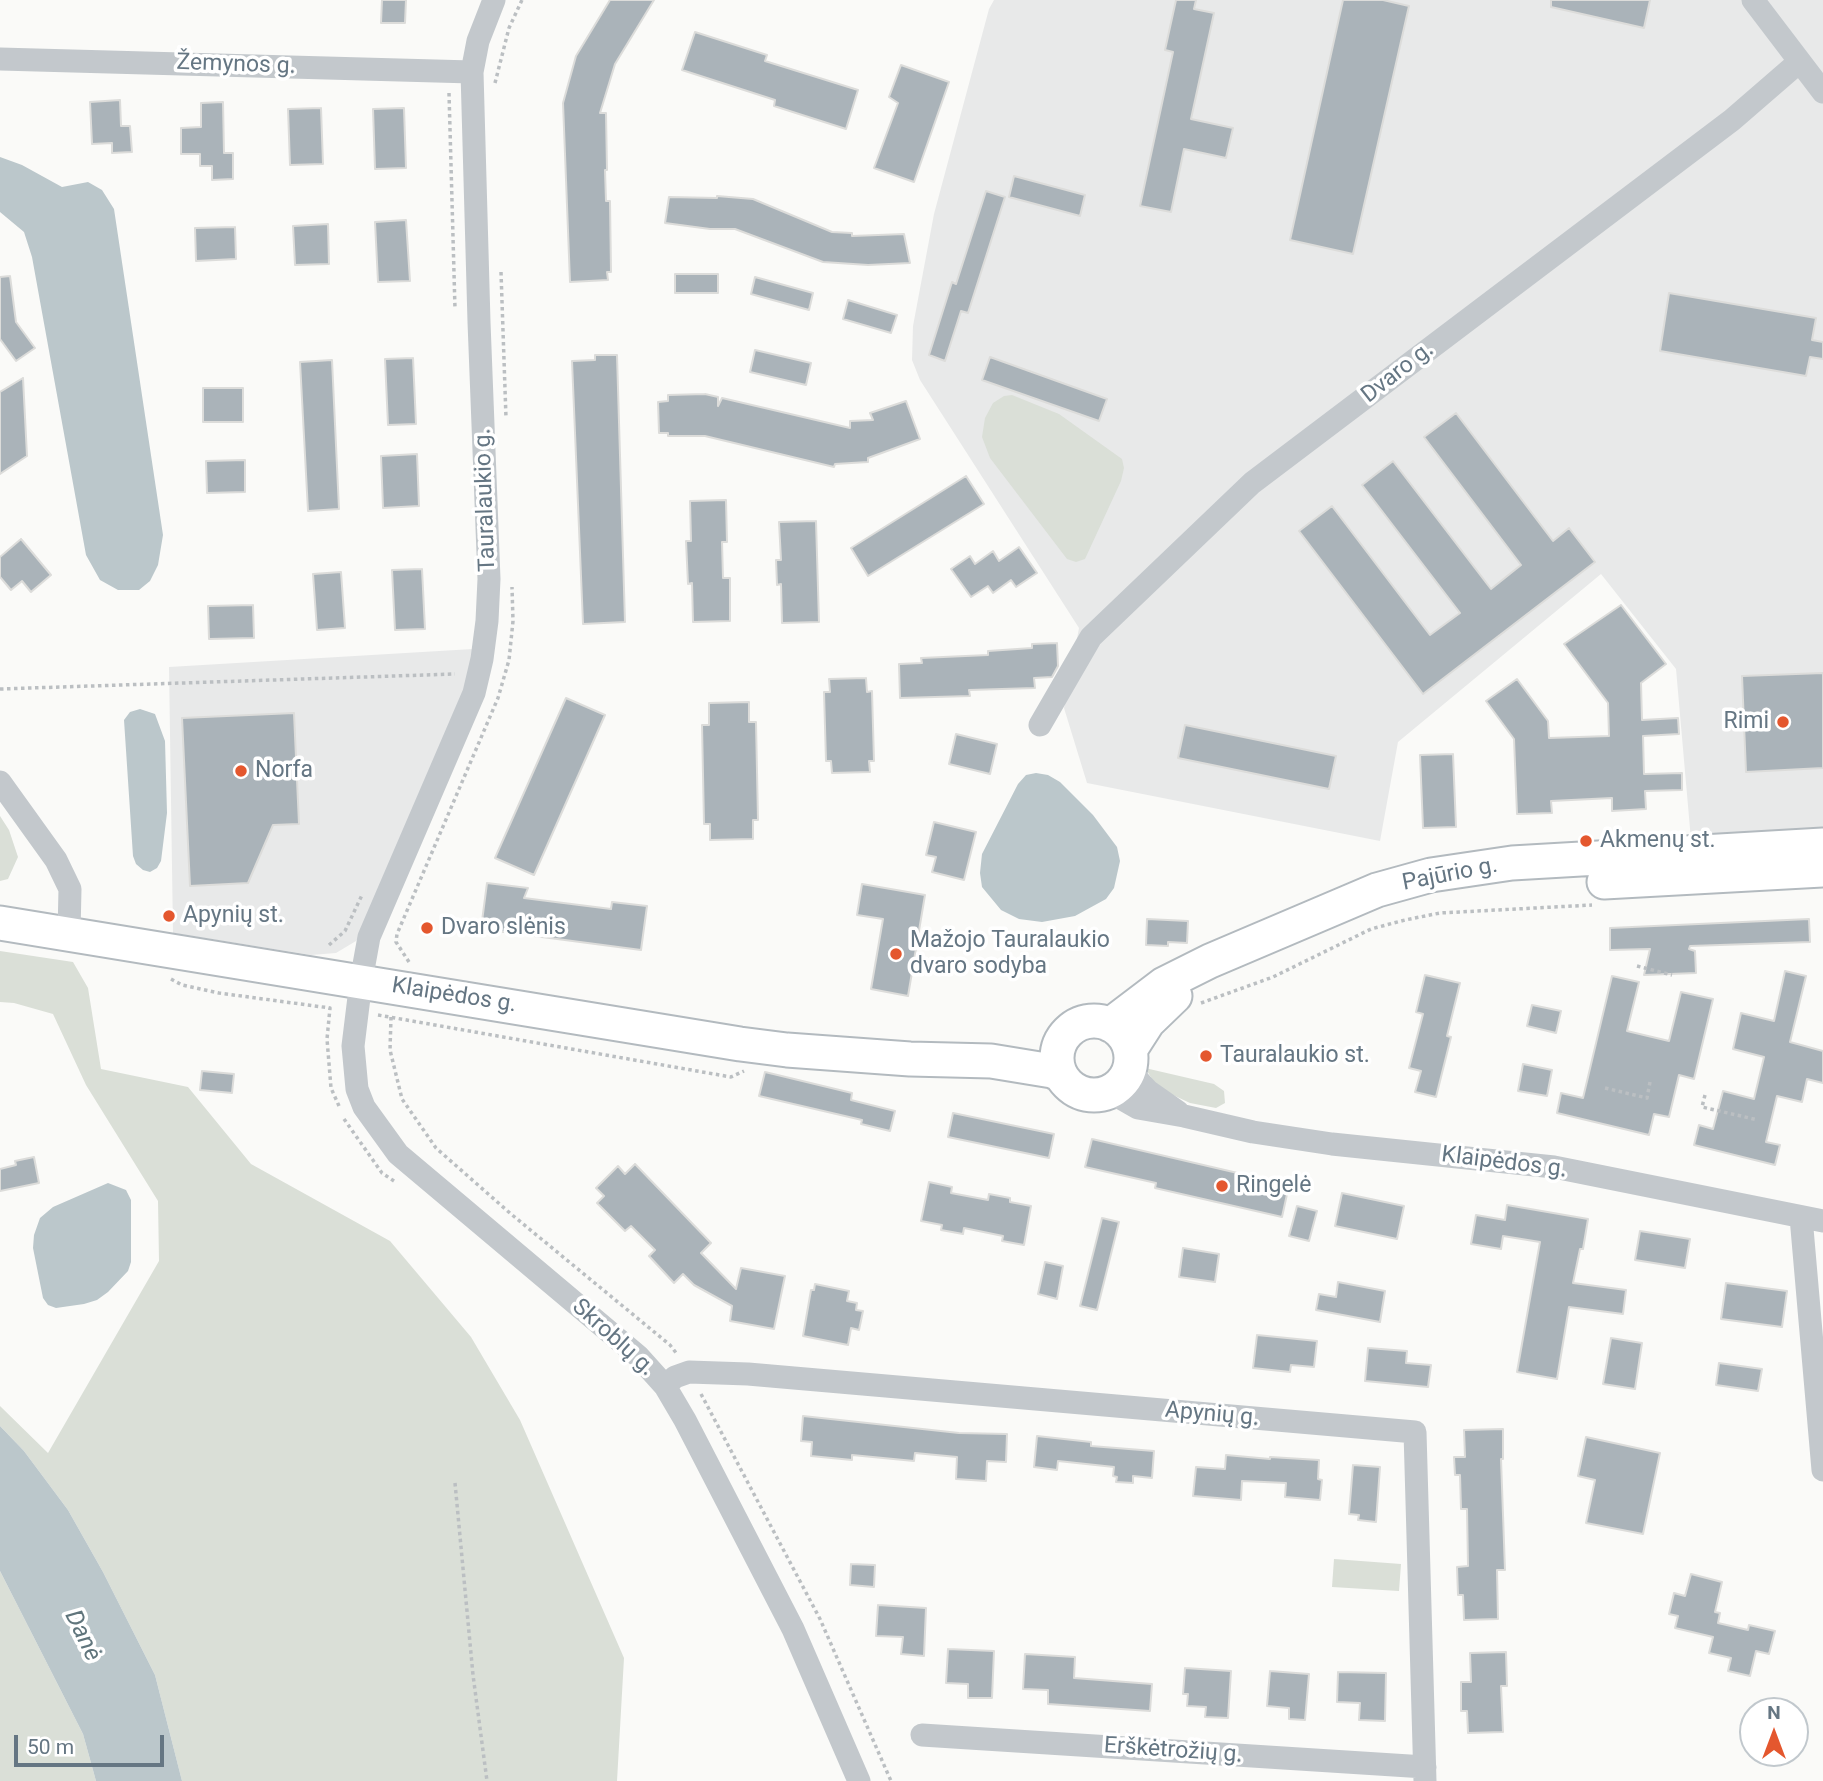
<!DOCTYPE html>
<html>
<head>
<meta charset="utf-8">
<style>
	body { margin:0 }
	#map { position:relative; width:1823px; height:1781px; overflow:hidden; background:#fafaf8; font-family:Roboto,sans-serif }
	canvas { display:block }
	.north { position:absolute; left:1739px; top:1697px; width:70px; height:70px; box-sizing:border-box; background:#fff; border:2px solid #c1c8cd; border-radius:50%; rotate:0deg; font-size:19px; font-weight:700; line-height:28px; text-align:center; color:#657683 }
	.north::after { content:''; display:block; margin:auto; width:24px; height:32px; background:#e4572e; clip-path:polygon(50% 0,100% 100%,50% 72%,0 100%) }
	.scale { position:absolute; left:14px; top:1735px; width:150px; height:32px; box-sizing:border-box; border:4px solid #657683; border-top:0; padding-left:9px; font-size:21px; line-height:24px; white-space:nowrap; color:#657683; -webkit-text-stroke:5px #fff; paint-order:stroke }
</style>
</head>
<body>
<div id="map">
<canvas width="1823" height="1781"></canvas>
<div class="north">N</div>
<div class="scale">50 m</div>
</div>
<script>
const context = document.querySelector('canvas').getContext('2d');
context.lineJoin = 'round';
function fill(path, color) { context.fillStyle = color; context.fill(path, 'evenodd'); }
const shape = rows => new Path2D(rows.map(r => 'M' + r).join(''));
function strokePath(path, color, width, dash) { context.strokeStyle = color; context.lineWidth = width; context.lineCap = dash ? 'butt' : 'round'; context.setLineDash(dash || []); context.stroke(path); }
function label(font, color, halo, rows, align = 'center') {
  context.font = font + ' Roboto,sans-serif'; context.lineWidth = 7; context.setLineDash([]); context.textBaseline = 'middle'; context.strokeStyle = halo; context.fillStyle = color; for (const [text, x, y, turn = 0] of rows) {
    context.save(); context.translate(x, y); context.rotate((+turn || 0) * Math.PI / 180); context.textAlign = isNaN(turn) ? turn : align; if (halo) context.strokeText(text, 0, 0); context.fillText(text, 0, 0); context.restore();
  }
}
const built = shape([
	[994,0,1823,0,1823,833,1691,840,1676,669,1601,574,1398,742,1380,841,1087,783,1064,708,1079,628,920,380,912,360,913,326,934,214,989,9],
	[473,649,465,689,365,928,356,941,336,953,311,955,173,933,169,667]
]);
const green = shape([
	[1012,395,1059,414,1122,459,1124,468,1121,481,1085,559,1076,562,1067,559,990,458,982,437,985,418,993,403,1004,396],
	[0,816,9,830,18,857,8,879,0,881],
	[0,951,73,962,88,988,101,1069,188,1087,251,1164,390,1241,471,1337,520,1420,624,1658,617,1781,182,1781,155,1675,103,1572,68,1510,24,1451,0,1426,0,1406,48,1453,159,1261,158,1201,86,1085,53,1014,14,1003,0,1002],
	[1145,1068,1214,1084,1224,1091,1225,1103,1216,1108,1190,1103,1158,1088],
	[1334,1559,1401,1564,1399,1591,1332,1587],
	[0,1571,83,1734,96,1781,0,1781]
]);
const water = shape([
	[0,157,22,165,62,187,88,182,102,190,114,209,163,535,158,565,150,581,139,590,118,590,100,580,86,555,32,257,24,232,0,212],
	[140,709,155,714,165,741,167,813,161,861,157,868,150,872,143,870,136,864,133,856,124,720,130,712],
	[1036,773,1048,775,1060,782,1093,815,1117,847,1120,861,1114,888,1106,899,1075,916,1042,922,1019,919,1001,910,982,887,980,873,982,854,1018,784,1026,775],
	[108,1183,126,1190,131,1200,131,1262,128,1271,108,1292,97,1300,84,1304,56,1308,48,1305,43,1298,33,1248,34,1235,40,1218,53,1207],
	[0,1426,24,1451,68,1510,103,1572,155,1675,182,1781,96,1781,83,1734,0,1571]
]);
const building = shape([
	[382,0,406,0,405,23,381,23,382,0],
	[610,0,654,0,615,64,600,113,606,113,607,170,605,170,606,201,610,201,611,272,607,272,608,280,570,282,563,103,576,56,610,0],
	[1176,0,1196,0,1194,9,1214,13,1191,119,1233,128,1226,158,1184,149,1171,212,1140,206,1173,52,1165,50,1176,0],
	[1343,0,1383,0,1409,6,1353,254,1290,240,1343,0],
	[1551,0,1650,0,1644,28,1551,7,1551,0],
	[695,32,767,55,765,61,858,90,846,129,774,106,775,100,682,70,695,32],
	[901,65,949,82,914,182,874,168,898,103,889,97,901,65],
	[120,100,121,126,130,126,132,152,112,153,112,143,92,144,90,102,120,100],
	[223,102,224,153,233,153,233,179,212,180,212,166,200,166,200,154,181,154,181,128,201,127,201,103,223,102],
	[321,108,323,164,290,165,288,109,321,108],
	[404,108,406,168,375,169,373,109,404,108],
	[1014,176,1085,195,1080,216,1009,197,1014,176],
	[986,191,1005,197,968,313,961,311,945,361,929,355,952,282,956,284,986,191],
	[717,196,753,199,832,232,852,233,852,236,904,234,910,263,868,265,823,262,735,229,710,229,665,223,669,197,717,198,717,196],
	[406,220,410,281,378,282,375,222,406,220],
	[328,224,329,264,295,265,293,226,328,224],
	[235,227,236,259,196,261,195,228,235,227],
	[675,274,718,274,718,293,675,293,675,274],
	[10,276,16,322,35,348,16,361,0,339,0,277,10,276],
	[755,277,813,293,809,310,751,294,755,277],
	[1669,293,1816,318,1812,340,1823,342,1823,359,1810,357,1806,376,1660,351,1669,293],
	[848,300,897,315,891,333,843,319,848,300],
	[755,350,811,363,806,385,750,372,755,350],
	[595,355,617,355,625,622,583,624,572,361,595,360,595,355],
	[990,357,1107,399,1099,421,982,380,990,357],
	[413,358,416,424,388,425,385,359,413,358],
	[332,360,339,509,308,511,300,362,332,360],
	[23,378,27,456,0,474,0,392,23,378],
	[203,388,243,388,243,422,203,422,203,388],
	[705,394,718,397,718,406,722,398,850,428,850,421,873,420,870,413,906,401,920,439,868,458,868,462,835,464,834,467,705,436,668,436,668,433,659,433,658,402,668,401,668,395,705,394],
	[1456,413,1553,541,1569,528,1595,562,1423,694,1299,531,1332,506,1430,635,1460,613,1362,485,1393,461,1491,589,1521,565,1424,437,1456,413],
	[417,454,419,506,383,508,381,456,417,454],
	[245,460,245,492,207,493,206,461,245,460],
	[966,476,984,504,868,576,851,548,966,476],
	[726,500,727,542,722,542,723,578,730,578,730,621,693,622,692,583,688,584,686,541,691,541,690,501,726,500],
	[816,521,819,622,782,623,781,584,777,585,776,560,781,560,779,522,816,521],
	[21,539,51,575,31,592,22,581,11,590,0,577,0,557,21,539],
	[1019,547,1037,573,1016,587,1011,580,993,593,988,586,971,597,951,569,970,556,975,564,993,551,999,561,1019,547],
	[422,569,425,629,395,630,392,570,422,569],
	[341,572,345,628,317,630,313,574,341,572],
	[253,605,254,638,209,639,208,606,253,605],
	[1621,605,1666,664,1641,683,1642,720,1678,718,1679,734,1643,736,1644,774,1682,773,1682,790,1645,791,1646,809,1612,811,1612,798,1551,801,1552,813,1517,814,1514,739,1486,701,1517,679,1548,721,1549,738,1609,736,1608,703,1564,644,1621,605],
	[1057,643,1058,666,1052,677,1034,678,1035,688,969,690,970,696,900,698,899,664,922,663,921,658,988,655,988,651,1032,648,1032,644,1057,643],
	[1823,673,1823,768,1746,772,1742,676,1823,673],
	[866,678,867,692,872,691,874,761,869,761,870,772,832,773,831,761,826,761,824,692,830,692,829,679,866,678],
	[566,698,605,715,534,875,495,858,566,698],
	[749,702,749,722,756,722,758,820,753,820,753,839,710,840,710,824,704,824,702,725,709,725,709,703,749,702],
	[294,713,299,824,273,825,248,883,190,886,182,718,294,713],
	[1185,725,1336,756,1329,789,1178,758,1185,725],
	[956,734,997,744,990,774,949,764,956,734],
	[1453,754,1456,827,1423,828,1420,755,1453,754],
	[934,822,976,832,964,880,932,872,936,857,926,855,934,822],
	[487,883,528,888,524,898,611,909,612,902,647,906,641,950,481,929,487,883],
	[862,884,925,895,908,996,871,989,883,919,857,915,862,884],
	[1147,919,1188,921,1187,943,1168,942,1168,946,1146,945,1147,919],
	[1809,919,1810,942,1690,946,1689,949,1695,951,1696,973,1644,975,1650,949,1610,950,1610,928,1809,919],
	[1785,971,1806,976,1790,1042,1823,1051,1823,1083,1807,1079,1802,1102,1777,1096,1766,1142,1780,1145,1775,1165,1694,1145,1699,1125,1713,1129,1723,1091,1754,1099,1764,1057,1733,1049,1741,1013,1774,1021,1785,971],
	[1425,975,1460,983,1447,1036,1451,1037,1436,1097,1415,1092,1421,1071,1409,1068,1423,1014,1416,1012,1425,975],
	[1612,976,1639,982,1627,1031,1669,1041,1681,992,1713,999,1694,1079,1679,1075,1669,1117,1654,1114,1649,1135,1557,1113,1561,1093,1583,1098,1612,976],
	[1532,1005,1561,1011,1556,1033,1527,1026,1532,1005],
	[1523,1064,1552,1070,1547,1096,1518,1091,1523,1064],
	[202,1071,234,1074,232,1093,200,1090,202,1071],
	[765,1072,852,1093,851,1100,895,1111,890,1131,861,1124,862,1120,759,1096,765,1072],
	[953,1113,1054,1134,1049,1158,948,1137,953,1113],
	[1092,1139,1289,1185,1282,1217,1155,1188,1156,1183,1085,1167,1092,1139],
	[34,1157,39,1183,0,1191,0,1169,16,1165,15,1161,34,1157],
	[635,1164,711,1243,701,1253,736,1289,741,1268,785,1276,774,1329,730,1321,732,1306,694,1285,683,1274,674,1283,649,1256,655,1250,631,1226,625,1231,597,1203,604,1196,596,1188,618,1166,625,1174,635,1164],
	[929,1182,952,1187,951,1193,988,1200,989,1194,1010,1198,1010,1202,1031,1206,1024,1245,1002,1241,1003,1236,964,1228,963,1234,941,1230,942,1225,921,1221,929,1182],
	[1342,1193,1404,1206,1397,1239,1335,1226,1342,1193],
	[1507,1205,1588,1219,1583,1249,1580,1249,1573,1283,1626,1290,1623,1314,1569,1307,1557,1379,1517,1372,1540,1242,1503,1236,1501,1249,1471,1244,1476,1215,1505,1220,1507,1205],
	[1297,1206,1317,1211,1309,1241,1289,1236,1297,1206],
	[1102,1218,1119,1222,1097,1310,1080,1306,1102,1218],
	[1640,1231,1690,1239,1685,1268,1635,1260,1640,1231],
	[1183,1248,1219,1254,1215,1282,1179,1277,1183,1248],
	[1045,1262,1063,1266,1057,1299,1038,1294,1045,1262],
	[1338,1282,1385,1291,1380,1322,1316,1310,1319,1294,1336,1297,1338,1282],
	[1726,1283,1787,1291,1782,1327,1721,1319,1726,1283],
	[815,1284,849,1291,847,1301,857,1303,856,1310,863,1311,859,1330,851,1328,848,1345,803,1336,811,1290,814,1290,815,1284],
	[1257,1335,1317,1341,1314,1367,1291,1365,1290,1372,1253,1368,1257,1335],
	[1611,1338,1642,1343,1635,1389,1603,1384,1611,1338],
	[1368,1348,1407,1351,1406,1363,1431,1365,1428,1387,1365,1381,1368,1348],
	[1719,1363,1762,1369,1758,1391,1716,1385,1719,1363],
	[803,1416,959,1433,1007,1434,1006,1462,987,1461,986,1481,956,1479,957,1457,915,1453,914,1461,852,1455,852,1460,811,1456,812,1442,801,1441,803,1416],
	[1503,1429,1503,1459,1501,1459,1505,1570,1497,1570,1498,1619,1464,1620,1463,1595,1458,1595,1457,1567,1468,1566,1467,1509,1461,1509,1460,1475,1455,1475,1454,1457,1465,1457,1464,1430,1503,1429],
	[1037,1436,1091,1442,1091,1446,1154,1451,1152,1478,1133,1476,1133,1483,1116,1482,1117,1477,1113,1476,1114,1467,1058,1461,1057,1470,1034,1467,1037,1436],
	[1586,1437,1660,1453,1643,1534,1586,1523,1595,1480,1578,1476,1586,1437],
	[1226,1455,1270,1459,1270,1457,1319,1460,1318,1479,1322,1480,1320,1500,1285,1497,1286,1483,1242,1481,1241,1500,1193,1496,1196,1467,1225,1469,1226,1455],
	[1353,1465,1380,1467,1376,1522,1358,1520,1359,1515,1349,1514,1353,1465],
	[851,1564,875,1565,874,1587,850,1585,851,1564],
	[1691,1574,1722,1582,1715,1612,1720,1613,1718,1623,1748,1630,1749,1625,1775,1631,1769,1654,1756,1651,1750,1676,1728,1671,1731,1658,1709,1653,1713,1637,1675,1628,1678,1616,1669,1614,1674,1593,1685,1596,1691,1574],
	[878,1605,926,1608,924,1656,901,1654,903,1637,876,1636,878,1605],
	[948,1649,994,1651,992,1698,968,1698,968,1684,946,1683,948,1649],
	[1506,1652,1507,1686,1501,1686,1503,1732,1468,1733,1467,1711,1461,1711,1461,1682,1471,1682,1470,1653,1506,1652],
	[1025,1654,1075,1657,1074,1678,1152,1684,1150,1711,1048,1704,1048,1690,1023,1689,1025,1654],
	[1185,1668,1231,1671,1228,1718,1205,1717,1206,1707,1187,1706,1188,1694,1183,1694,1185,1668],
	[1270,1671,1309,1674,1305,1720,1289,1719,1289,1708,1267,1706,1270,1671],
	[1338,1672,1386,1673,1385,1721,1359,1720,1360,1703,1337,1702,1338,1672]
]);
const path = shape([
	[495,83,509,28,522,0],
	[449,93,455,309],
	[501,272,506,418],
	[0,689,455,674],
	[329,945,345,931,362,895],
	[409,962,396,942,397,934,498,698,509,660,513,621,512,587],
	[1637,966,1672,975],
	[171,979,182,985,219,993,330,1008,327,1039,331,1088,339,1106],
	[1201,1003,1273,977,1371,929,1405,920,1440,913,1592,905],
	[378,1015,731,1077,744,1071],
	[391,1017,390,1050,402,1099,436,1148,511,1214,670,1345,677,1354],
	[1605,1088,1647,1098,1650,1082],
	[1705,1095,1702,1107,1758,1120],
	[344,1119,382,1173,394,1181],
	[701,1394,820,1619,891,1781],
	[455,1483,473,1675,487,1781]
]);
const street = shape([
	[494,0,478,41,472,72,479,322,489,579,487,621,482,659,474,693,369,937,361,981,353,1046,357,1089,364,1107,398,1154,638,1356,665,1386,685,1420,793,1629,859,1781],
	[1753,0,1823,92],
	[0,59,472,72],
	[1040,725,1091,637,1252,483,1732,120,1799,62],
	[0,782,56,860,70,889,69,933],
	[1129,1070,1148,1091,1178,1112],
	[1110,1092,1138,1108,1184,1116,1253,1132,1332,1144,1554,1167,1823,1221],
	[1801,1217,1823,1470],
	[665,1386,675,1377,689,1372,748,1374,1415,1432,1425,1781],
	[922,1735,1425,1767]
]);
const secondary = shape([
	[1604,882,1823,870],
	[0,923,740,1044,787,1050,910,1059,991,1061,1052,1071,1061,1075],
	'1057 1058a37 37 0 1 1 74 0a37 37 0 1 1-74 0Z',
	[1110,1025,1164,984,1210,961,1377,890,1431,875,1512,863,1823,845],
	[1130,1050,1148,1022,1175,996]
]);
const markers = [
	[1783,722,7,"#e4572e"],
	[241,771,7,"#e4572e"],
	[1586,841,7,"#e4572e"],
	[169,916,7,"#e4572e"],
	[427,928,7,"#e4572e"],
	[896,954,7,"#e4572e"],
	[1206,1056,7,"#e4572e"],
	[1222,1186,7,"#e4572e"]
];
const streetNames = [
	["Žemynos g.",236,65,2],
	["Dvaro g.",1398,373,-38],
	["Tauralaukio g.",486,500,-92],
	["Pajūrio g.",1450,875,-11],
	["Klaipėdos g.",454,996,9],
	["Klaipėdos g.",1504,1163,7],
	["Skroblų g.",613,1338,42],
	["Apynių g.",1212,1415,5],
	["Erškėtrožių g.",1173,1751,4]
];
const poiNames = [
	["Rimi",1769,722,"right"],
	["Norfa",255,771],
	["Akmenų st.",1600,841],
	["Apynių st.",183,916],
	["Dvaro slėnis",441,928],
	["Mažojo Tauralaukio",910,941],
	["dvaro sodyba",910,967],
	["Tauralaukio st.",1220,1056],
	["Ringelė",1236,1186]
];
const waterNames = [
	["Danė",82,1636,64]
];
fill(built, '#e8e9e9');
fill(green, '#dadfd7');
fill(water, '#bbc7cb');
fill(building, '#aab3b9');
strokePath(building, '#dcdcda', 2);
strokePath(secondary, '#b3babf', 37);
strokePath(path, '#bbbfc2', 3.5, [3.5, 3.5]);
strokePath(street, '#c3c8cc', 23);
strokePath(secondary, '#fff', 33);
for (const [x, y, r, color] of markers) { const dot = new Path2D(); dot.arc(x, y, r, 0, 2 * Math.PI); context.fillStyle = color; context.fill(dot); strokePath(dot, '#fff', 2.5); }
label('23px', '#657683', '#fff', streetNames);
label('23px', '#657683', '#fff', poiNames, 'left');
label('italic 24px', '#60757c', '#fff', waterNames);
</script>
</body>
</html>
